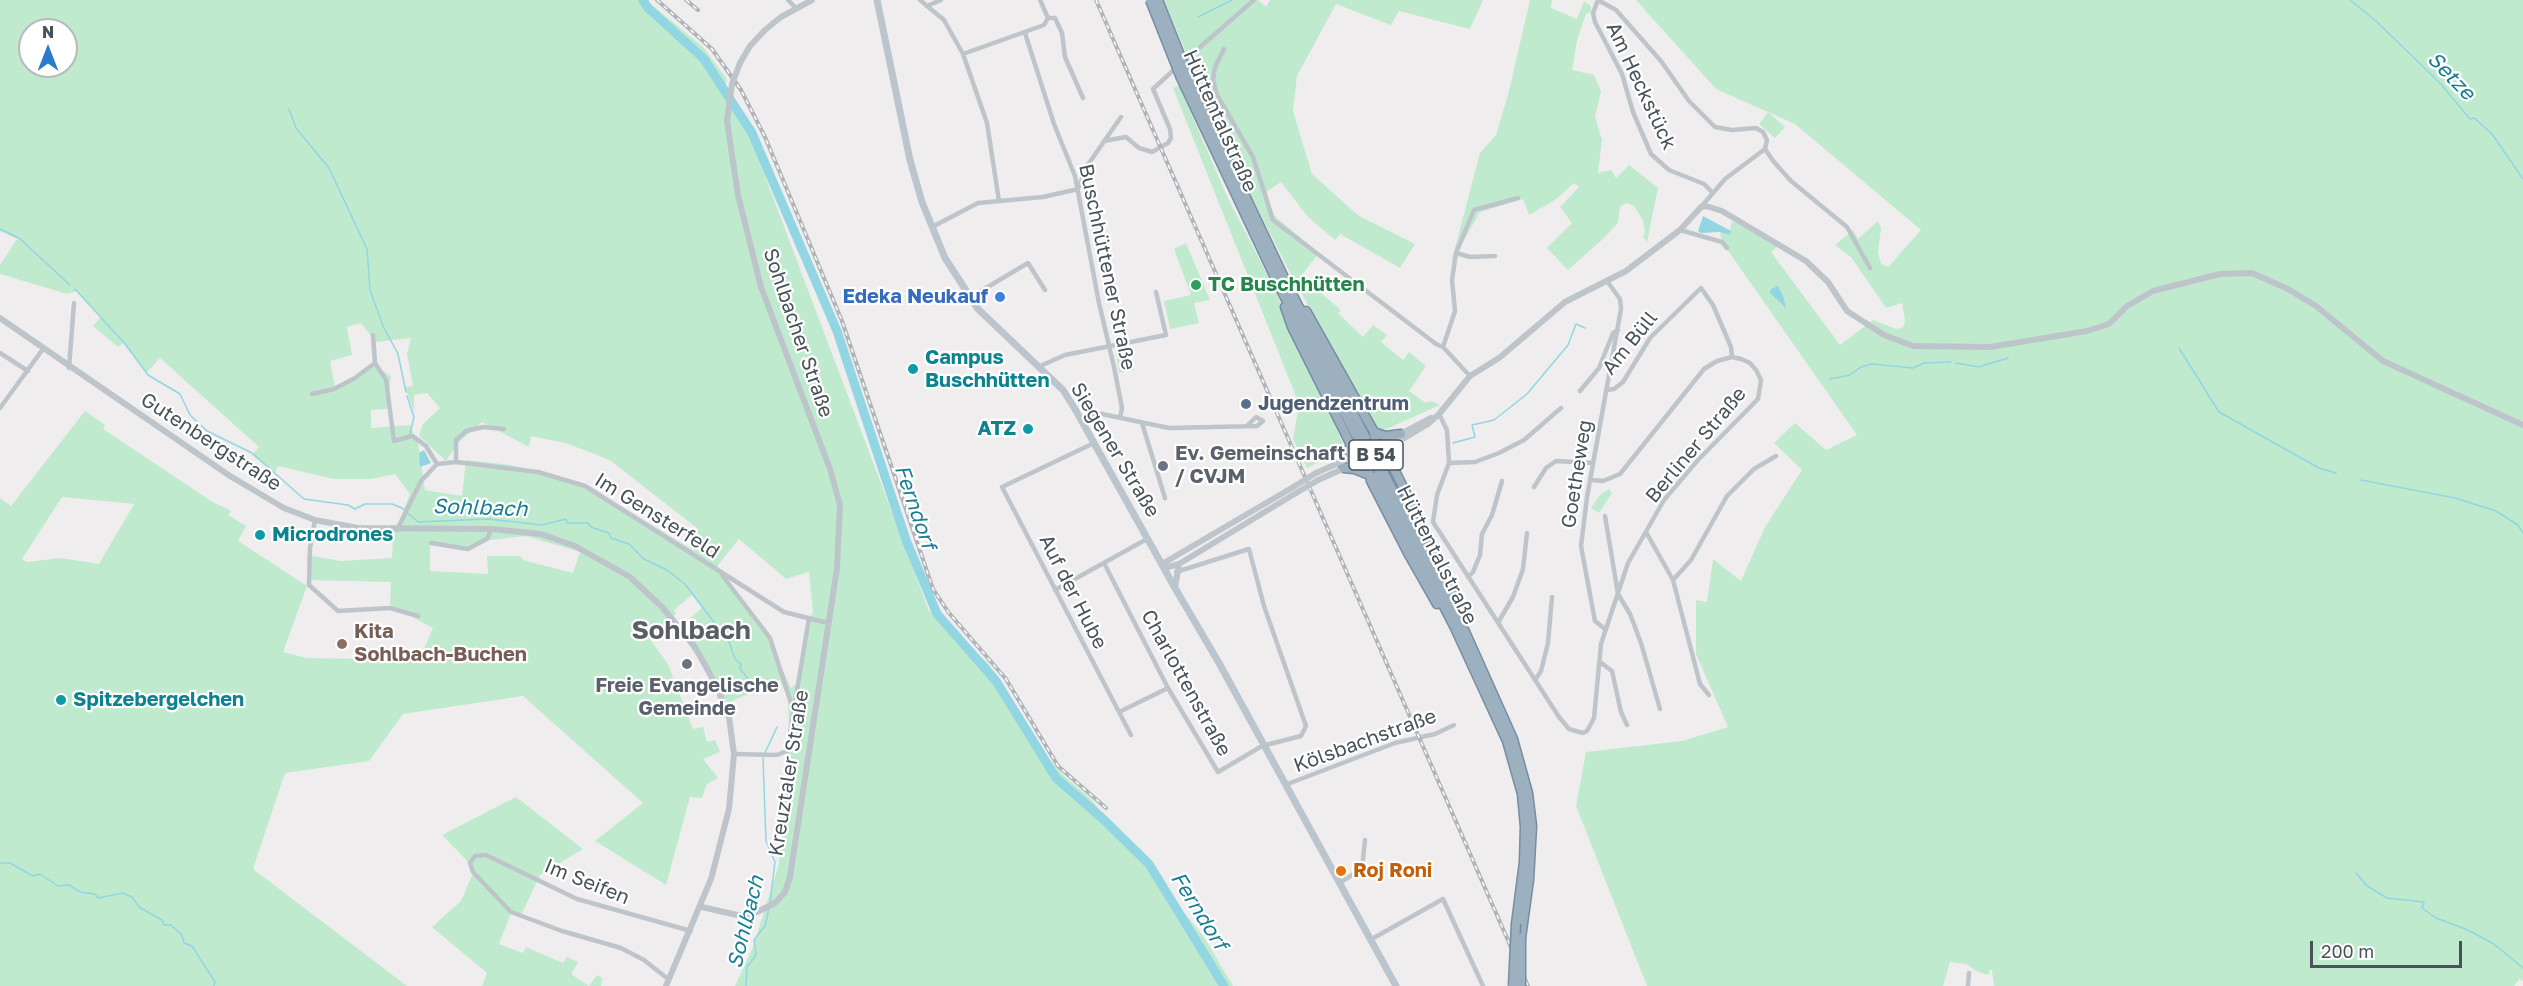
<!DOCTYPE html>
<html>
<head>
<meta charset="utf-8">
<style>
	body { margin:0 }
	#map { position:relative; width:2523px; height:986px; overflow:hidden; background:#f0edee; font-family:"Golos Text",sans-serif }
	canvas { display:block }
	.north { position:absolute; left:18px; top:18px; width:60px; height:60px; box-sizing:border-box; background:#fff; border:2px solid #b6babd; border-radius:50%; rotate:0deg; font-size:16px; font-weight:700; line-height:24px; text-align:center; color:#485259 }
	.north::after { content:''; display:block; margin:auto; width:21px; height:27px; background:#2b7acc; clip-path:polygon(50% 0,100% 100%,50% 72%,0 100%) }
	.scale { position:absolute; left:2310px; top:941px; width:152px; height:27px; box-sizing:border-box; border:3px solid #485259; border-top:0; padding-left:8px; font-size:18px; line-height:21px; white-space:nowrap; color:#485259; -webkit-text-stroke:4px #fff; paint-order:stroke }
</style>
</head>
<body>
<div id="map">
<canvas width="2523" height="986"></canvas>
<div class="north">N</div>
<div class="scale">200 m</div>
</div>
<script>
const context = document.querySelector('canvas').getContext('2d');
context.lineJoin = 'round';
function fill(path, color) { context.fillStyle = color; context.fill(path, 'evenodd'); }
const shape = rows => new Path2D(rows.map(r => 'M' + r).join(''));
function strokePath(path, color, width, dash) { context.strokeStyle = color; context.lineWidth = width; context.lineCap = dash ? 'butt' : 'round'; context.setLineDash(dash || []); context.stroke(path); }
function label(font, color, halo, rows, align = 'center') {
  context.font = font + ' "Golos Text",sans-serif'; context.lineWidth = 4.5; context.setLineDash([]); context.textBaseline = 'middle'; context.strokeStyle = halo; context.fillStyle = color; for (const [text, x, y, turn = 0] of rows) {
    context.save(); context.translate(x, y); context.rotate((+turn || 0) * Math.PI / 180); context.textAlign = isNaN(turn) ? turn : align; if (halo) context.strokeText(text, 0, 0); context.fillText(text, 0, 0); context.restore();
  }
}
const green = shape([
	[0,0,646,0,703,47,727,79,724,94,750,136,929,611,989,664,1045,754,1063,775,1090,798,1204,937,1233,986,735,986,753,947,779,864,789,725,788,699,780,680,728,703,678,629,702,608,692,595,674,610,676,614,648,637,668,664,693,729,703,727,707,742,715,740,720,752,703,759,718,778,707,784,702,798,690,797,666,885,595,841,643,803,523,696,403,714,369,761,285,773,253,869,407,986,0,986,0,498,11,506,85,411,105,425,103,429,211,501,231,511,228,515,246,526,238,541,307,586,283,652,306,658,419,660,433,628,390,605,391,582,307,580,307,555,341,561,392,558,393,536,410,494,395,474,371,479,334,479,278,466,275,473,252,455,259,447,160,358,146,373,123,343,118,347,93,326,101,317,77,291,67,294,0,274,0,265,17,239,0,231],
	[30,30,66,30,66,66,30,66],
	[361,323,376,342,411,338,407,354,413,386,405,387,414,411,414,395,427,393,440,408,423,424,419,436,446,461,458,443,482,422,529,447,531,436,565,443,595,454,611,461,698,529,693,550,609,499,563,478,511,465,466,460,462,496,425,490,418,443,410,425,371,428,371,410,387,409,391,376,376,366,335,387,330,361,352,355,347,327],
	[62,497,134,504,99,564,61,558,27,562,22,559],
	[526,536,580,552,573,573,523,560,520,556,487,556,488,574,430,571,430,544,469,550,490,540],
	[739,539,786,579,809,572,813,612,807,623,796,684,791,688,768,639,717,566],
	[1164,0,1258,0,1266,7,1270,0,1483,0,1470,29,1399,11,1391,25,1336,4,1297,76,1293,111,1312,174,1359,216,1415,244,1400,268,1340,234,1335,240,1308,217,1281,182,1266,192,1271,213,1319,253,1301,276,1341,310,1338,313,1363,337,1373,325,1387,335,1381,342,1403,360,1409,352,1426,366,1409,391,1426,403,1431,401,1440,405,1382,431,1374,424,1288,269,1250,193,1208,105],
	[1530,0,1552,0,1551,8,1577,19,1584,1,1591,6,1591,12,1586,14,1577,40,1572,70,1594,75,1601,91,1595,117,1602,140,1598,173,1611,170,1616,178,1629,165,1658,188,1647,242,1643,237,1645,232,1643,220,1634,206,1626,203,1620,207,1618,223,1605,237,1568,270,1547,248,1572,223,1560,207,1579,187,1574,183,1555,200,1529,215,1523,199,1480,212,1451,263,1480,153,1496,135,1508,95],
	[1636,0,2523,0,2523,981,2519,979,2514,986,1994,986,1992,970,1989,970,1989,975,1978,972,1966,964,1950,962,1943,986,1647,986,1576,806,1586,752,1682,741,1728,727,1696,654,1696,600,1707,602,1713,559,1741,581,1765,527,1802,470,1774,443,1795,423,1826,450,1857,435,1722,242,1720,232,1729,235,1732,221,1778,246,1771,252,1840,345,1873,320,1896,329,1903,327,1905,321,1902,303,1886,308,1851,257,1835,245,1853,230,1858,239,1878,221,1881,228,1878,252,1881,264,1888,267,1921,230,1795,124,1716,89],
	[1179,85,1226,194,1272,284,1343,444,1340,451,1307,468,1293,439,1299,404,1173,88],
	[1768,112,1785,127,1775,138,1759,124],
	[1186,243,1210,300,1194,303,1199,323,1170,329,1164,301,1191,295,1174,249],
	[1129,346,1134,370,1119,373,1116,352],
	[1609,489,1612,493,1599,513,1591,508,1600,495],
	[516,797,583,849,540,875,522,913,511,913,499,944,523,953,526,947,563,963,567,957,578,962,571,974,589,986,597,975,602,978,601,986,482,986,487,973,432,927,461,901,475,869,442,835]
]);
const water = shape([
	[1703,216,1731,231,1729,235,1720,232,1701,233,1698,231],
	[1778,286,1783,296,1786,308,1770,293,1771,289],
	[424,450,431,463,420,467,419,453]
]);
const stream = shape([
	[2350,0,2376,21,2441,84,2470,119,2474,118,2492,134,2523,179],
	[1198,17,1232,0],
	[289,109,296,128,329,168,367,249,370,290,383,326,398,354,406,392],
	[0,229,19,238,70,285],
	[75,289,126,345,148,375,180,394,190,415,207,431,252,453,304,499,348,505,355,509,365,504,392,504,402,508,418,522,488,519,542,525,566,519,567,523,588,523,591,527,609,533,611,538,629,544,644,559,667,570,685,584,729,642,735,659,741,664,740,669,749,680,754,693],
	[2179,348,2219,412,2319,468,2336,473],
	[1956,363,1979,367,2008,358],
	[1830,379,1850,375,1861,367,1872,364,1913,368,1924,363,1951,362],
	[407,396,414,417,410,434],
	[415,436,422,441],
	[1453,443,1475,437,1472,425,1494,420,1527,394,1568,345,1576,324,1585,328],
	[2361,480,2455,498,2496,511,2518,525,2523,533],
	[765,753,777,727],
	[763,758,766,841,775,862,770,903],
	[0,863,10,863,33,876,40,874,58,886,69,885,80,892,95,894,98,898,123,893,132,897,139,907,162,920,164,925,171,925,182,935,184,943,192,946,215,982,214,986],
	[2356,873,2367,886,2387,898,2424,902,2422,908,2436,918,2468,930,2494,944,2523,968],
	[746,986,747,967,756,955,754,940,765,926,769,908]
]);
const river = shape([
	[643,0,648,8,704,59,752,133,837,331,906,540,937,614,996,681,1056,778,1102,818,1149,864,1224,986]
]);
const minor = shape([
	[788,0,796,8],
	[920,0,944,20,963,54,987,123,999,201],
	[1598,0,1616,10,1661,61,1689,101,1715,127,1732,130,1756,128,1763,132,1767,140,1765,149,1774,162,1791,181,1847,227,1870,268],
	[1598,0,1593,13,1595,22,1622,74,1633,112,1651,154,1669,170,1704,184,1712,192],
	[927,6,941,0],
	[1048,18,1055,18,1062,33,1065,57,1083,98],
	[1025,33,1054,124,1075,176,1099,303,1114,367,1122,408,1120,418],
	[1224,49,1215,67,1213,80,1217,95,1253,157,1273,220,1436,344,1443,347,1470,376],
	[963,54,1044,25,1048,18,1040,0],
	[1183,62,1254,0],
	[1104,141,1126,137,1139,148,1152,152,1168,143,1171,138,1170,129,1153,89,1177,67],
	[1701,207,1725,179,1765,149],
	[932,227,978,203,1043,197,1078,189,1087,166,1121,117],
	[1680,230,1722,242,1727,248],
	[1456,253,1470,257,1495,256],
	[969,298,1028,263,1045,290],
	[373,335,375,363,386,380,394,441,412,436,426,446,437,464],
	[1443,347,1455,311,1452,280,1456,253,1474,210,1518,198],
	[0,353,28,371],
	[1038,367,1065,355,1166,335,1156,292],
	[69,368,74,303],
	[1606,390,1614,389,1623,382,1650,338,1701,288,1713,305,1731,347,1732,357],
	[1580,391,1599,368,1613,333,1618,330],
	[312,394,334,389,355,378,375,363],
	[0,408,43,349],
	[1439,414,1447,430,1449,463,1437,495,1433,522,1559,717,1569,729,1583,733,1587,731,1594,718,1601,644,1628,563,1664,500,1698,460,1758,399,1761,380,1756,370,1750,363,1741,359,1732,357,1717,361,1704,369,1620,474,1603,481,1591,480],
	[1081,419,1097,413,1169,428,1257,426,1263,421,1256,417,1247,426],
	[1142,423,1165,498],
	[1094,443,1002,487,1119,712,1168,688],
	[456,462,456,440,466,431,483,427,504,429],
	[1449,463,1475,462,1499,453,1524,440,1561,408],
	[437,464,456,462,538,472,585,486,784,612,828,623],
	[1534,487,1546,468,1556,461,1593,463],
	[1605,516,1618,594,1630,614,1641,643,1660,709],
	[315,520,310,548,309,585,338,611,390,608,418,616],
	[397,530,421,481,437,464],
	[1646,532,1673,580,1700,684,1709,695],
	[431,543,468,549,488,538,491,529],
	[1104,563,1168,688,1218,772,1262,746,1301,736,1306,726,1264,606,1249,549,1176,572],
	[722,575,770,638,792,706],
	[1468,577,1473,572,1480,555,1482,534,1492,515,1502,481],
	[1673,580,1691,560,1727,496,1754,469,1776,456],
	[1055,590,1147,539],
	[1499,621,1513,597,1523,569,1527,533],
	[1605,629,1595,621,1581,546,1587,497,1621,309,1620,299,1607,281],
	[1600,662,1612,671,1621,712,1627,725],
	[1535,680,1541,671,1548,643,1552,597],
	[1119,712,1131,735],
	[734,754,777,755,787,751,809,618],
	[1285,785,1395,743,1435,734,1454,725],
	[1339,883,1362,869,1365,840],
	[1370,940,1443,899,1483,986],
	[668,979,644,960,621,948,562,931,511,912,473,872,470,863,475,856,486,855,577,899,691,931],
	[1968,986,1969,973]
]);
const tertiary = shape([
	[740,63,750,46,765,30,781,17,812,0],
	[0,318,230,476,284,508,315,520,358,528,491,529,541,534,575,546,630,577,662,607,695,647,716,685,729,717,734,754,729,809,711,879,666,986],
	[1378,446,1431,418],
	[1381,452,1428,424,1439,414,1470,376,1499,358,1565,302,1626,271,1680,230,1701,207,1706,206,1722,211,1806,261,1828,282,1847,311,1884,335,1913,346,1990,347,2087,331,2109,324,2127,306,2153,291,2220,274,2252,273,2288,289,2316,306,2383,361,2523,425],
	[1316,473,1359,454],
	[1318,480,1363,460],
	[1162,564,1295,486],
	[1162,564,1168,567,1179,564,1296,493],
	[1175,588,1179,564],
	[702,907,737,915,751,915,775,903,785,892,790,877,837,568,840,505,830,469,761,287,738,195,727,121]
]);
const secondary = shape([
	[877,0,910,160,922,202,945,258,978,309,1063,390,1075,409,1175,588,1219,663,1396,986]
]);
const trunk = shape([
	[1188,75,1288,286,1462,625,1513,739,1528,793,1532,826,1529,880,1521,938],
	[1181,78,1279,286,1455,628,1507,741,1522,794,1525,827,1524,862,1516,924],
	[1285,307,1292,327,1351,445,1357,448],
	[1306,311,1374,432,1375,440],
	[1374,432,1385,436,1401,434],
	[1394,446,1391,453,1393,467,1447,576,1455,602],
	[1344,459,1351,445],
	[1343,468,1354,469,1369,475],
	[1369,472,1371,481,1408,553,1437,604]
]);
const rail = shape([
	[657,0,712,49,741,90,765,137,842,321,933,589,949,613,1006,679,1058,766,1106,808],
	[686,0,698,10],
	[1096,0,1528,986]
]);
const tertiaryBridge = shape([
	[727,121,732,84,740,63],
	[1359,454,1378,446],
	[1363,460,1381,452],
	[1295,486,1316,473],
	[1296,493,1318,480]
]);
const trunkBridge = shape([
	[1150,0,1181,78],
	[1158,0,1188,75],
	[1357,448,1370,450,1375,440],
	[1369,472,1372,456,1387,462],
	[1513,986,1516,924],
	[1521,986,1521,938]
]);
const markers = [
	[1196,285,6,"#2e9e5b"],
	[1000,297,6,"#3f7fe0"],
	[913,369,6,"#0f9aa8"],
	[1246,404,6,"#5c6f8a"],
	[1028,429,6,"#0f9aa8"],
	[1163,466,6,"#6b7280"],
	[260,535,6,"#0f9aa8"],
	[342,644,6,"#8d6e63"],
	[687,664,6,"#6b7280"],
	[61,700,6,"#0f9aa8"],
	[1341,871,6,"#e8710a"]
];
const shields = [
	[1376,455,54]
];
const shieldNames = [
	["B 54",1376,455]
];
const streetNames = [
	["Am Heckstück",1641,86,65],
	["Hüttentalstraße",1220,121,66],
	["Buschhüttener Straße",1107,267,78],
	["Sohlbacher Straße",798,333,71],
	["Am Büll",1630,343,-51],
	["Gutenbergstraße",211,442,33],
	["Berliner Straße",1696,445,-50],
	["Siegener Straße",1115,450,59],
	["Goetheweg",1577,474,-81],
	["Im Gensterfeld",657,516,32],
	["Hüttentalstraße",1437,555,63],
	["Auf der Hube",1073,592,63],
	["Charlottenstraße",1186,683,61],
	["Kölsbachstraße",1365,741,-20],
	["Kreuztaler Straße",789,773,-81],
	["Im Seifen",587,882,22]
];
const leisureNames = [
	["TC Buschhütten",1208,285]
];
const shopNames = [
	["Edeka Neukauf",988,297]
];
const cultureNames = [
	["Campus",925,358],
	["Buschhütten",925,381],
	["ATZ",1016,429,"right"],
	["Microdrones",272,535],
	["Spitzebergelchen",73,700]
];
const serviceNames = [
	["Jugendzentrum",1258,404]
];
const worshipNames = [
	["Ev. Gemeinschaft",1175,454],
	["/ CVJM",1175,477],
	["Freie Evangelische",687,686,"center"],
	["Gemeinde",687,709,"center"]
];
const educationNames = [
	["Kita",354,632],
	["Sohlbach-Buchen",354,655]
];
const foodNames = [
	["Roj Roni",1353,871]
];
const waterNames = [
	["Setze",2451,76,46],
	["Ferndorf",915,507,71],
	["Sohlbach",480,508,2],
	["Ferndorf",1199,911,58],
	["Sohlbach",746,922,-76]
];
const districtNames = [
	["Sohlbach",691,631]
];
fill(green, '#c0eace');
fill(water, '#91d6e2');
strokePath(stream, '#91d6e2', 1.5);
strokePath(river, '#91d6e2', 9);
strokePath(trunk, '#758ea3', 11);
strokePath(minor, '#bdc5cb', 4.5);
strokePath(tertiary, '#bdc5cb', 6);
strokePath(secondary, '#bbc5cd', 7);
strokePath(trunk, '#9db0c0', 8);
strokePath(rail, '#b0b3b7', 4);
strokePath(rail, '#fff', 1.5, [4.5]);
strokePath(trunkBridge, '#758ea3', 11, []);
strokePath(tertiaryBridge, '#bdc5cb', 6);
strokePath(trunkBridge, '#9db0c0', 8);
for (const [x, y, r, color] of markers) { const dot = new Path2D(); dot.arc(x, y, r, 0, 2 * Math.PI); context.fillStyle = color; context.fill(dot); strokePath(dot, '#fff', 2); }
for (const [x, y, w] of shields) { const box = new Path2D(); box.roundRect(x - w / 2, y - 15, w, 30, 4.5); context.fillStyle = '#fff'; context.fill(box); strokePath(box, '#485259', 1.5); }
label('bold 18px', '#485259', null, shieldNames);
label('20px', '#485259', '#fff', streetNames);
label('bold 20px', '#27864d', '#fff', leisureNames, 'left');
label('bold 20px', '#366cbe', '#fff', shopNames, 'right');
label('bold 20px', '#0d838f', '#fff', cultureNames, 'left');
label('bold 20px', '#4e5e75', '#fff', serviceNames, 'left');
label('bold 20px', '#5b616d', '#fff', worshipNames, 'left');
label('bold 20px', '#785e54', '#fff', educationNames, 'left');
label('bold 20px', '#c56008', '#fff', foodNames, 'left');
label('italic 21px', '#1a7f92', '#fff', waterNames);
label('bold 26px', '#5b5e62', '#fff', districtNames);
</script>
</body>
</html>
